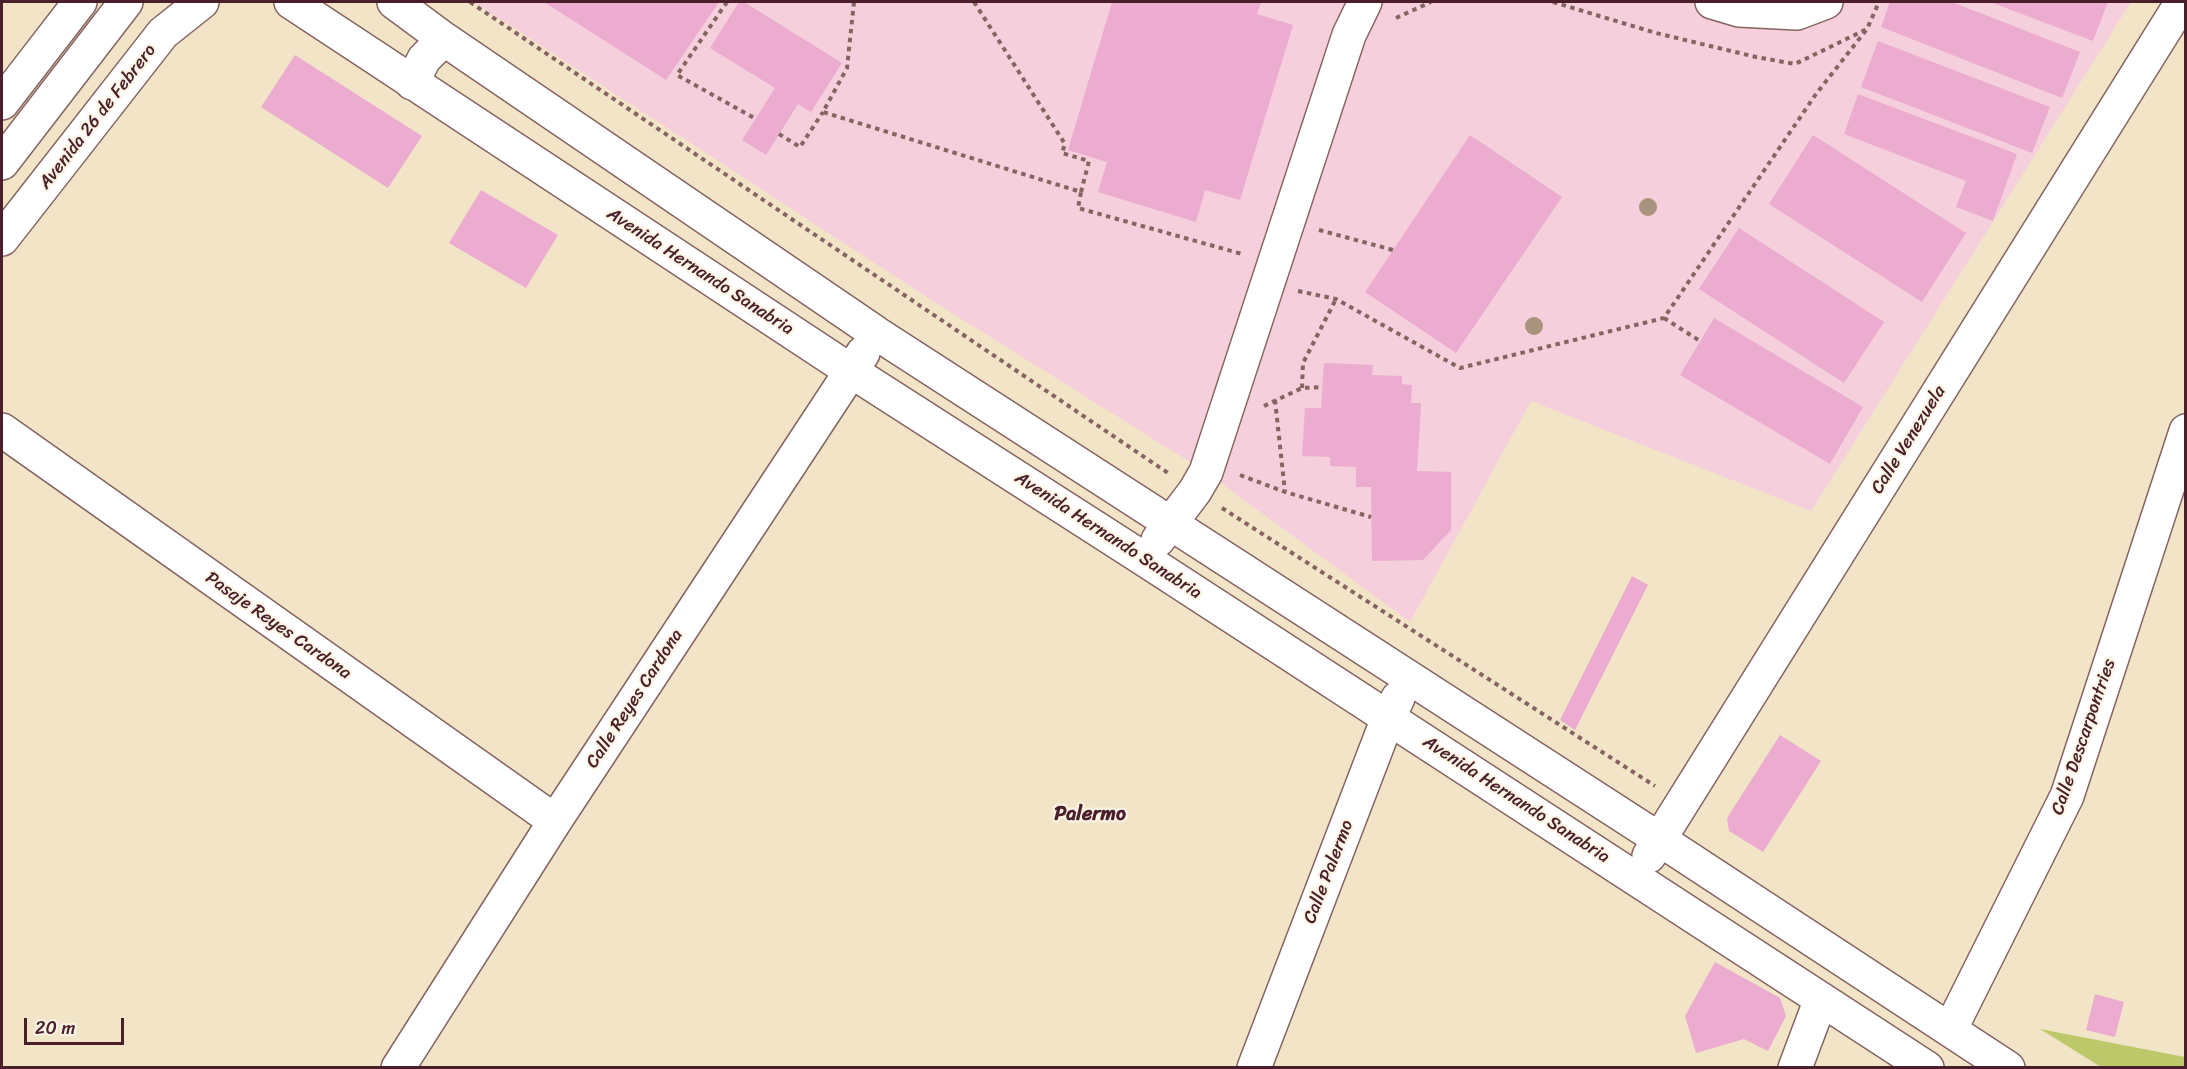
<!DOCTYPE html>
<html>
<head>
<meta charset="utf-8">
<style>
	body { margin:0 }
	#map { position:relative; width:2187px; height:1069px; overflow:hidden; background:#f2e4c7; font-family:Sriracha,sans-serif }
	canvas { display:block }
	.frame { position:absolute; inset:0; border:3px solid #4a1f2b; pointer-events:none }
	.scale { position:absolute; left:24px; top:1018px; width:100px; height:27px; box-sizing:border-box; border:3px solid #4a1f2b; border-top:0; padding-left:8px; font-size:18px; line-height:21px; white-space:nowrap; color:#4a1f2b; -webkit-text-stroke:4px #fcf5e5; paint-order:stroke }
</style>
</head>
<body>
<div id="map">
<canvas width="2187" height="1069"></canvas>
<div class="frame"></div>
<div class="scale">20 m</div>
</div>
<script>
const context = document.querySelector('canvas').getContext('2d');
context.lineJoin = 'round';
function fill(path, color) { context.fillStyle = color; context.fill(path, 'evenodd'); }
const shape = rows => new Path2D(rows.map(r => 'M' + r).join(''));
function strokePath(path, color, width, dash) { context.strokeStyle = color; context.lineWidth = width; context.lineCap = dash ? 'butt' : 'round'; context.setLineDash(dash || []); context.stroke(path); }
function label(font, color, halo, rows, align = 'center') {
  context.font = font + ' Sriracha,sans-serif'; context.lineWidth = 4.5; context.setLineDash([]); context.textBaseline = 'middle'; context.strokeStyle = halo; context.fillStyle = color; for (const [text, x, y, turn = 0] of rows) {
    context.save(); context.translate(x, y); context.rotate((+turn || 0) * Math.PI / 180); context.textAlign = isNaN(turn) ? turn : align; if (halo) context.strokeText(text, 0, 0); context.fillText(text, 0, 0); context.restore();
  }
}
const built = shape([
	[474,2,2131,2,1811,511,1531,401,1410,622,1206,472,936,303]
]);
const green = shape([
	[2040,1029,2185,1057,2185,1067,2101,1067]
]);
const building = shape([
	[544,2,719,2,666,80],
	[739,2,744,2,842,63,811,112,798,104,766,155,742,140,775,88,710,48],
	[1112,2,1261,2,1257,14,1293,25,1240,200,1205,190,1196,222,1098,192,1107,162,1068,150],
	[1890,2,1952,2,2080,52,2062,98,1881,27],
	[1990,2,2108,2,2093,41],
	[1878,41,2050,107,2032,153,1861,87],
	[295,55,422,136,388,188,261,107],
	[1858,94,2017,154,1993,221,1956,207,1966,181,1844,134],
	[1470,135,1562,197,1456,353,1365,292],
	[1813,135,1966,233,1922,302,1769,204],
	[481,190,558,235,526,288,449,243],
	[1739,228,1884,322,1844,383,1699,289],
	[1714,318,1863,407,1830,464,1680,375],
	[1324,363,1373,365,1372,375,1402,376,1402,384,1412,385,1411,403,1421,403,1417,471,1451,472,1451,530,1423,560,1372,561,1371,487,1356,487,1356,467,1330,466,1330,457,1302,456,1305,408,1321,408],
	[1632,576,1648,585,1575,730,1560,720],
	[1780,735,1821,761,1763,852,1729,831,1727,818],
	[1715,962,1780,998,1786,1016,1768,1051,1744,1039,1696,1053,1685,1016],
	[2095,994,2124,1002,2115,1037,2086,1030]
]);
const path = shape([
	[470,2,1168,473],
	[727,2,677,75,756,119],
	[854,2,847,68,823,112,1081,192,1078,208,1242,254],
	[974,2,1065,144,1062,153,1089,161,1081,192],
	[1553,2,1656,33,1756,57,1795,64,1867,29,1879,2],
	[1396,18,1431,2],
	[779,134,800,147,823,112],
	[1319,230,1393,250],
	[1298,291,1336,299,1460,368,1664,318,1816,94,1867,29],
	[1664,318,1700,341],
	[1302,388,1303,363,1336,299],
	[1275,400,1285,492],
	[1264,406,1302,388,1322,387],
	[1240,475,1285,492,1371,517],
	[1222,508,1655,786]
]);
const minor = shape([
	[291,2,851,371,1144,559,1927,1068],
	[394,2,444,39,876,333,1659,839,2008,1068],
	[1712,2,1739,10,1797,13,1826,2],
	[412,83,424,59,444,39],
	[2,430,555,821],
	[1158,540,1195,491,1206,472,1349,35,1365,2],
	[1649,856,2182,2],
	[1950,1030,2067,796,2186,431],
	[398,1068,555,821,863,353],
	[1254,1068,1388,718,1398,698],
	[1795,1068,1821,999]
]);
const major = shape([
	[2,103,80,2],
	[2,163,126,2],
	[2,239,163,33,202,2]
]);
const trees = [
	[1648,207],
	[1534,326]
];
const streetNames = [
	["Avenida 26 de Febrero",98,117,-52],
	["Avenida Hernando Sanabria",700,272,33],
	["Calle Venezuela",1909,440,-58],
	["Avenida Hernando Sanabria",1108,536,33],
	["Pasaje Reyes Cardona",278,626,35],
	["Calle Reyes Cardona",635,699,-57],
	["Calle Descarpontries",2084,737,-71],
	["Avenida Hernando Sanabria",1516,800,33],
	["Calle Palermo",1329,872,-69]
];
const neighbourhoodNames = [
	["Palermo",1090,815]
];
fill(built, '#f5cfdb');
fill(green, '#bcc86a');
fill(building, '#ebacd0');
strokePath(minor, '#856462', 36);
strokePath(major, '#856462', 36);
strokePath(path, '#856462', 4, [4.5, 4.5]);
strokePath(minor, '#fff', 33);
strokePath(major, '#fff', 33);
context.fillStyle = '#a8947c';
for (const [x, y] of trees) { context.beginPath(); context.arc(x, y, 9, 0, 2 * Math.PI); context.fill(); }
label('18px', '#4a1f2b', '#fcf5e5', streetNames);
label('bold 20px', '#4a1f2b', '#fcf5e5', neighbourhoodNames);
</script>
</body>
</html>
